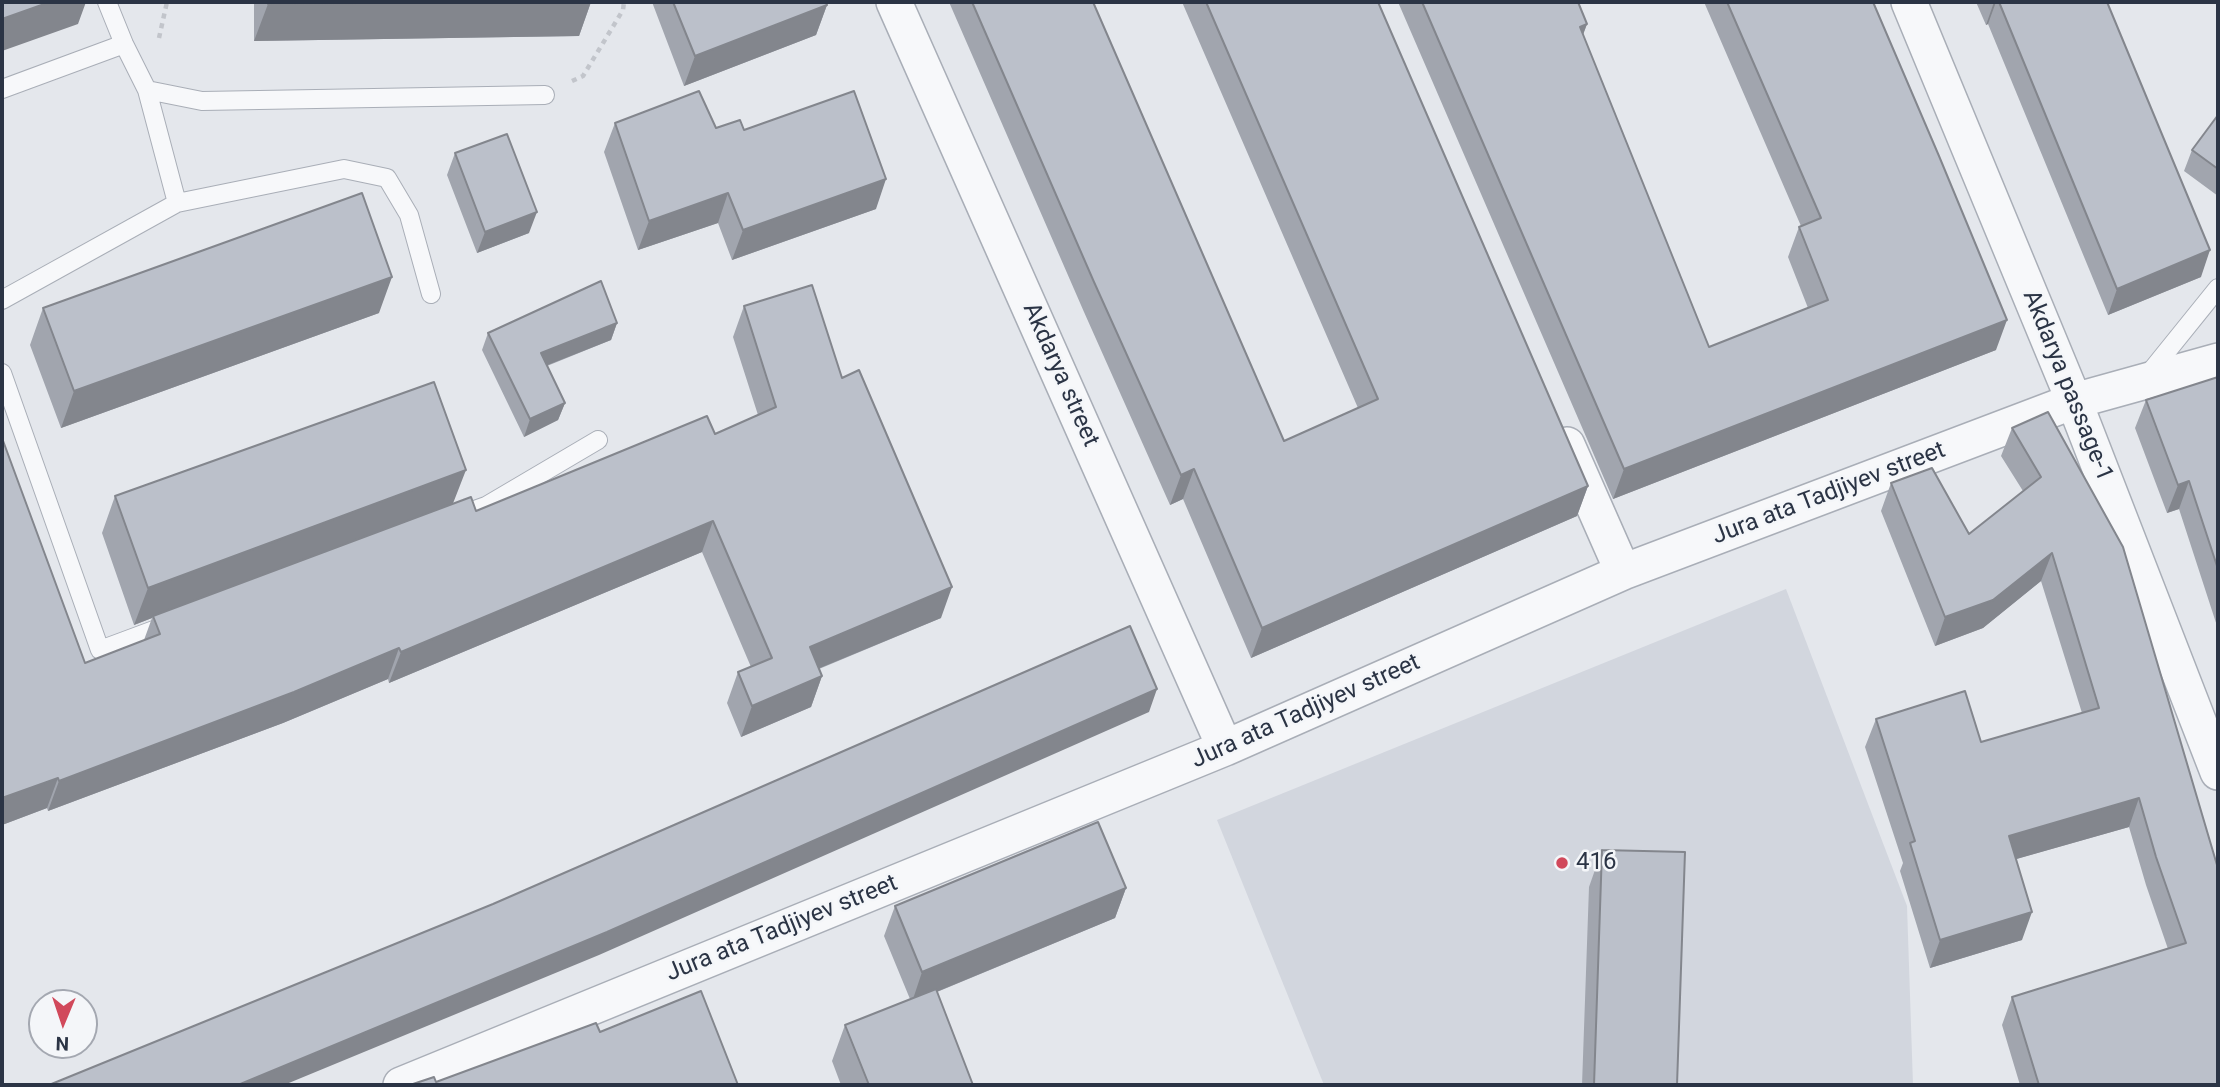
<!DOCTYPE html>
<html>
<head>
<meta charset="utf-8">
<style>
	body { margin:0 }
	#map { position:relative; width:2220px; height:1087px; overflow:hidden; background:#e4e7ec; font-family:Roboto,sans-serif }
	canvas { display:block }
	.frame { position:absolute; inset:0; border:4px solid #2b3445; pointer-events:none }
	.north { position:absolute; left:28px; top:989px; width:70px; height:70px; box-sizing:border-box; background:#f4f6f9; border:2px solid #a4a8b1; border-radius:50%; rotate:182deg; font-size:19px; font-weight:700; line-height:28px; text-align:center; color:#2b3445 }
	.north::after { content:''; display:block; margin:auto; width:24px; height:32px; background:#d1495b; clip-path:polygon(50% 0,100% 100%,50% 72%,0 100%) }
</style>
</head>
<body>
<div id="map">
<canvas width="2220" height="1087"></canvas>
<div class="frame"></div>
<div class="north">N</div>
</div>
<script>
const context = document.querySelector('canvas').getContext('2d');
context.lineJoin = 'round';
function fill(path, color) { context.fillStyle = color; context.fill(path, 'evenodd'); }
const shape = rows => new Path2D(rows.map(r => 'M' + r).join(''));
function strokePath(path, color, width, dash) { context.strokeStyle = color; context.lineWidth = width; context.lineCap = dash ? 'butt' : 'round'; context.setLineDash(dash || []); context.stroke(path); }
function label(font, color, halo, rows, align = 'center') {
  context.font = font + ' Roboto,sans-serif'; context.lineWidth = 5; context.setLineDash([]); context.textBaseline = 'middle'; context.strokeStyle = halo; context.fillStyle = color; for (const [text, x, y, turn = 0] of rows) {
    context.save(); context.translate(x, y); context.rotate((+turn || 0) * Math.PI / 180); context.textAlign = isNaN(turn) ? turn : align; if (halo) context.strokeText(text, 0, 0); context.fillText(text, 0, 0); context.restore();
  }
}
const built = shape([
	[1786,589,1907,906,1913,1085,1324,1085,1217,820]
]);
const path = shape([
	[159,38,167,2],
	[572,81,583,76,623,10,624,2]
]);
const service = shape([
	[107,2,124,44,147,90,202,101,545,95],
	[2,89,124,44],
	[177,203,344,169,387,178,409,215,431,294],
	[2,300,177,203,147,90],
	[2,373,100,650,170,624],
	[2147,376,2218,288],
	[455,517,486,506,598,440]
]);
const minor = shape([
	[894,2,1225,748],
	[1909,2,2074,401,2218,772],
	[1567,445,1623,572],
	[401,1085,1225,748,1623,572,2074,401,2218,361]
]);
const wall = shape([
	[254,2,591,2,579,36,254,41],
	[652,2,826,2,827,5,816,35,684,86],
	[949,2,1093,2,1284,441,1358,408,1182,2,1378,2,1588,486,1577,516,1251,658,1183,499,1170,505,1084,312],
	[1398,2,1578,2,1587,24,1583,34,1709,347,1808,308,1788,257,1799,227,1801,226,1704,2,1873,2,1996,350,1613,499],
	[1976,2,2107,2,2201,277,2108,315,1988,24,1986,25],
	[2218,115,2218,196,2184,171,2192,150],
	[615,123,744,130,876,209,732,260,718,223,638,250,604,152],
	[455,153,529,233,477,253,447,175],
	[744,306,842,378,941,618,819,669,822,676,811,707,741,737,727,703,738,672,751,667,702,552,389,683,388,679,283,723,48,811,47,808,2,825,2,438,85,663,144,640,152,618,134,625,102,533,115,496,453,504,476,511,715,434,758,415,733,337],
	[43,308,379,313,61,428,30,345],
	[617,323,611,340,547,366,565,403,558,420,524,437,482,350,488,333],
	[2218,377,2218,629,2179,509,2167,513,2135,428,2146,400],
	[2012,428,2123,547,2218,1085,2020,1085,2002,1025,2012,997,2168,949,2146,885,2129,827,2016,859,2022,940,1930,968,1900,871,1903,863,1865,747,1876,719,1981,742,2082,713,2041,581,1983,628,1935,646,1881,511,1891,483,1969,534,2023,491,2001,456],
	[1602,850,1677,1085,1582,1085,1589,887],
	[1126,888,1115,918,937,992,973,1085,841,1085,832,1061,845,1025,910,999,884,936,895,906]
]);
const shadedWall = shape([
	[50,2,86,2,78,24,2,51,2,19],
	[451,2,591,2,579,36,254,41,268,4],
	[1994,2,1996,2,1988,24,1986,25],
	[827,5,816,35,684,86,695,56],
	[1587,24,1576,54,1580,27],
	[886,179,876,209,732,260,743,230],
	[728,193,718,223,638,250,649,221],
	[537,212,529,233,477,253,485,232],
	[2210,250,2201,277,2108,315,2117,289],
	[392,277,379,313,61,428,74,391],
	[2007,320,1996,350,1613,499,1624,469],
	[617,323,611,340,535,370,541,353],
	[565,403,558,420,524,437,530,419],
	[1194,469,1183,499,1170,505,1181,475],
	[466,470,452,506,153,616,152,618,134,625,148,588],
	[2189,481,2179,509,2167,513,2178,485],
	[1588,486,1577,516,1251,658,1262,628],
	[713,521,702,552,389,683,401,652],
	[2052,553,2041,581,1983,628,1935,646,1945,617],
	[952,587,941,618,798,677,810,647],
	[399,648,388,679,283,723,48,811,59,781],
	[822,676,811,707,741,737,752,706],
	[1157,689,1149,712,599,955,284,1085,238,1085],
	[58,778,47,808,2,825,2,798],
	[2139,798,2129,827,1999,864,2009,836],
	[1126,888,1115,918,912,1002,922,972],
	[2032,912,2022,940,1930,968,1940,940]
]);
const building = shape([
	[2,2,50,2,2,19,2,2],
	[268,2,451,2,268,4,268,2],
	[673,2,826,2,827,5,695,56,673,2],
	[972,2,1093,2,1284,441,1378,399,1206,2,1378,2,1588,486,1262,628,1194,469,1181,475,1094,282,972,2],
	[1422,2,1578,2,1587,24,1580,27,1709,347,1828,300,1799,227,1821,218,1727,2,1873,2,1939,156,2007,320,1624,469,1422,2],
	[1999,2,2107,2,2210,250,2117,289,1999,2],
	[699,91,716,128,740,120,744,130,854,91,886,179,743,230,728,193,649,221,615,123,699,91],
	[2218,115,2218,169,2192,150,2218,115],
	[507,134,537,212,485,232,455,153,507,134],
	[362,193,392,277,74,391,43,308,362,193],
	[601,281,617,323,541,353,565,403,530,419,488,333,601,281],
	[812,285,842,378,859,370,952,587,810,647,822,676,752,706,738,672,772,658,713,521,401,652,399,648,294,692,59,781,58,778,2,798,2,438,85,663,160,634,153,616,471,497,476,511,707,416,715,434,776,407,744,306,812,285],
	[2218,377,2218,569,2189,481,2178,485,2146,400,2218,377],
	[434,382,466,470,148,588,115,496,434,382],
	[2048,412,2123,547,2217,865,2218,865,2218,1085,2039,1085,2012,997,2186,943,2156,857,2139,798,2009,836,2032,912,1940,940,1910,843,1915,841,1876,719,1965,691,1981,742,2099,708,2052,553,1993,600,1945,617,1891,483,1932,468,1969,534,2041,477,2012,428,2048,412],
	[1130,626,1157,689,607,932,238,1085,49,1085,493,904,1130,626],
	[1098,822,1126,888,922,972,895,906,1098,822],
	[1602,850,1685,852,1677,1085,1594,1085,1602,850],
	[936,989,973,1085,869,1085,845,1025,936,989],
	[701,991,738,1085,410,1085,434,1077,436,1082,596,1023,600,1032,701,991]
]);
const markers = [
	[1562,863,7,"#d1495b"]
];
const streetNames = [
	["Akdarya street",1060,375,66],
	["Akdarya passage-1",2067,386,68],
	["Jura аta Tadjiyev street",1829,494,-21],
	["Jura аta Tadjiyev street",1306,712,-24],
	["Jura аta Tadjiyev street",782,929,-22]
];
const poiNames = [
	["416",1576,863]
];
fill(built, '#d2d6de');
strokePath(service, '#a9aeb7', 20);
strokePath(minor, '#a9aeb7', 38);
strokePath(path, '#c2c5cb', 4.5, [5, 5]);
strokePath(service, '#f7f8fa', 18);
strokePath(minor, '#f7f8fa', 35);
fill(wall, '#a1a5ae');
fill(shadedWall, '#83868d');
fill(building, '#bbc0ca');
strokePath(building, '#83868d', 2);
for (const [x, y, r, color] of markers) { const dot = new Path2D(); dot.arc(x, y, r, 0, 2 * Math.PI); context.fillStyle = color; context.fill(dot); strokePath(dot, '#f4f6f9', 2.5); }
label('24px', '#2b3445', '#f4f6f9', streetNames);
label('24px', '#2b3445', '#f4f6f9', poiNames, 'left');
</script>
</body>
</html>
